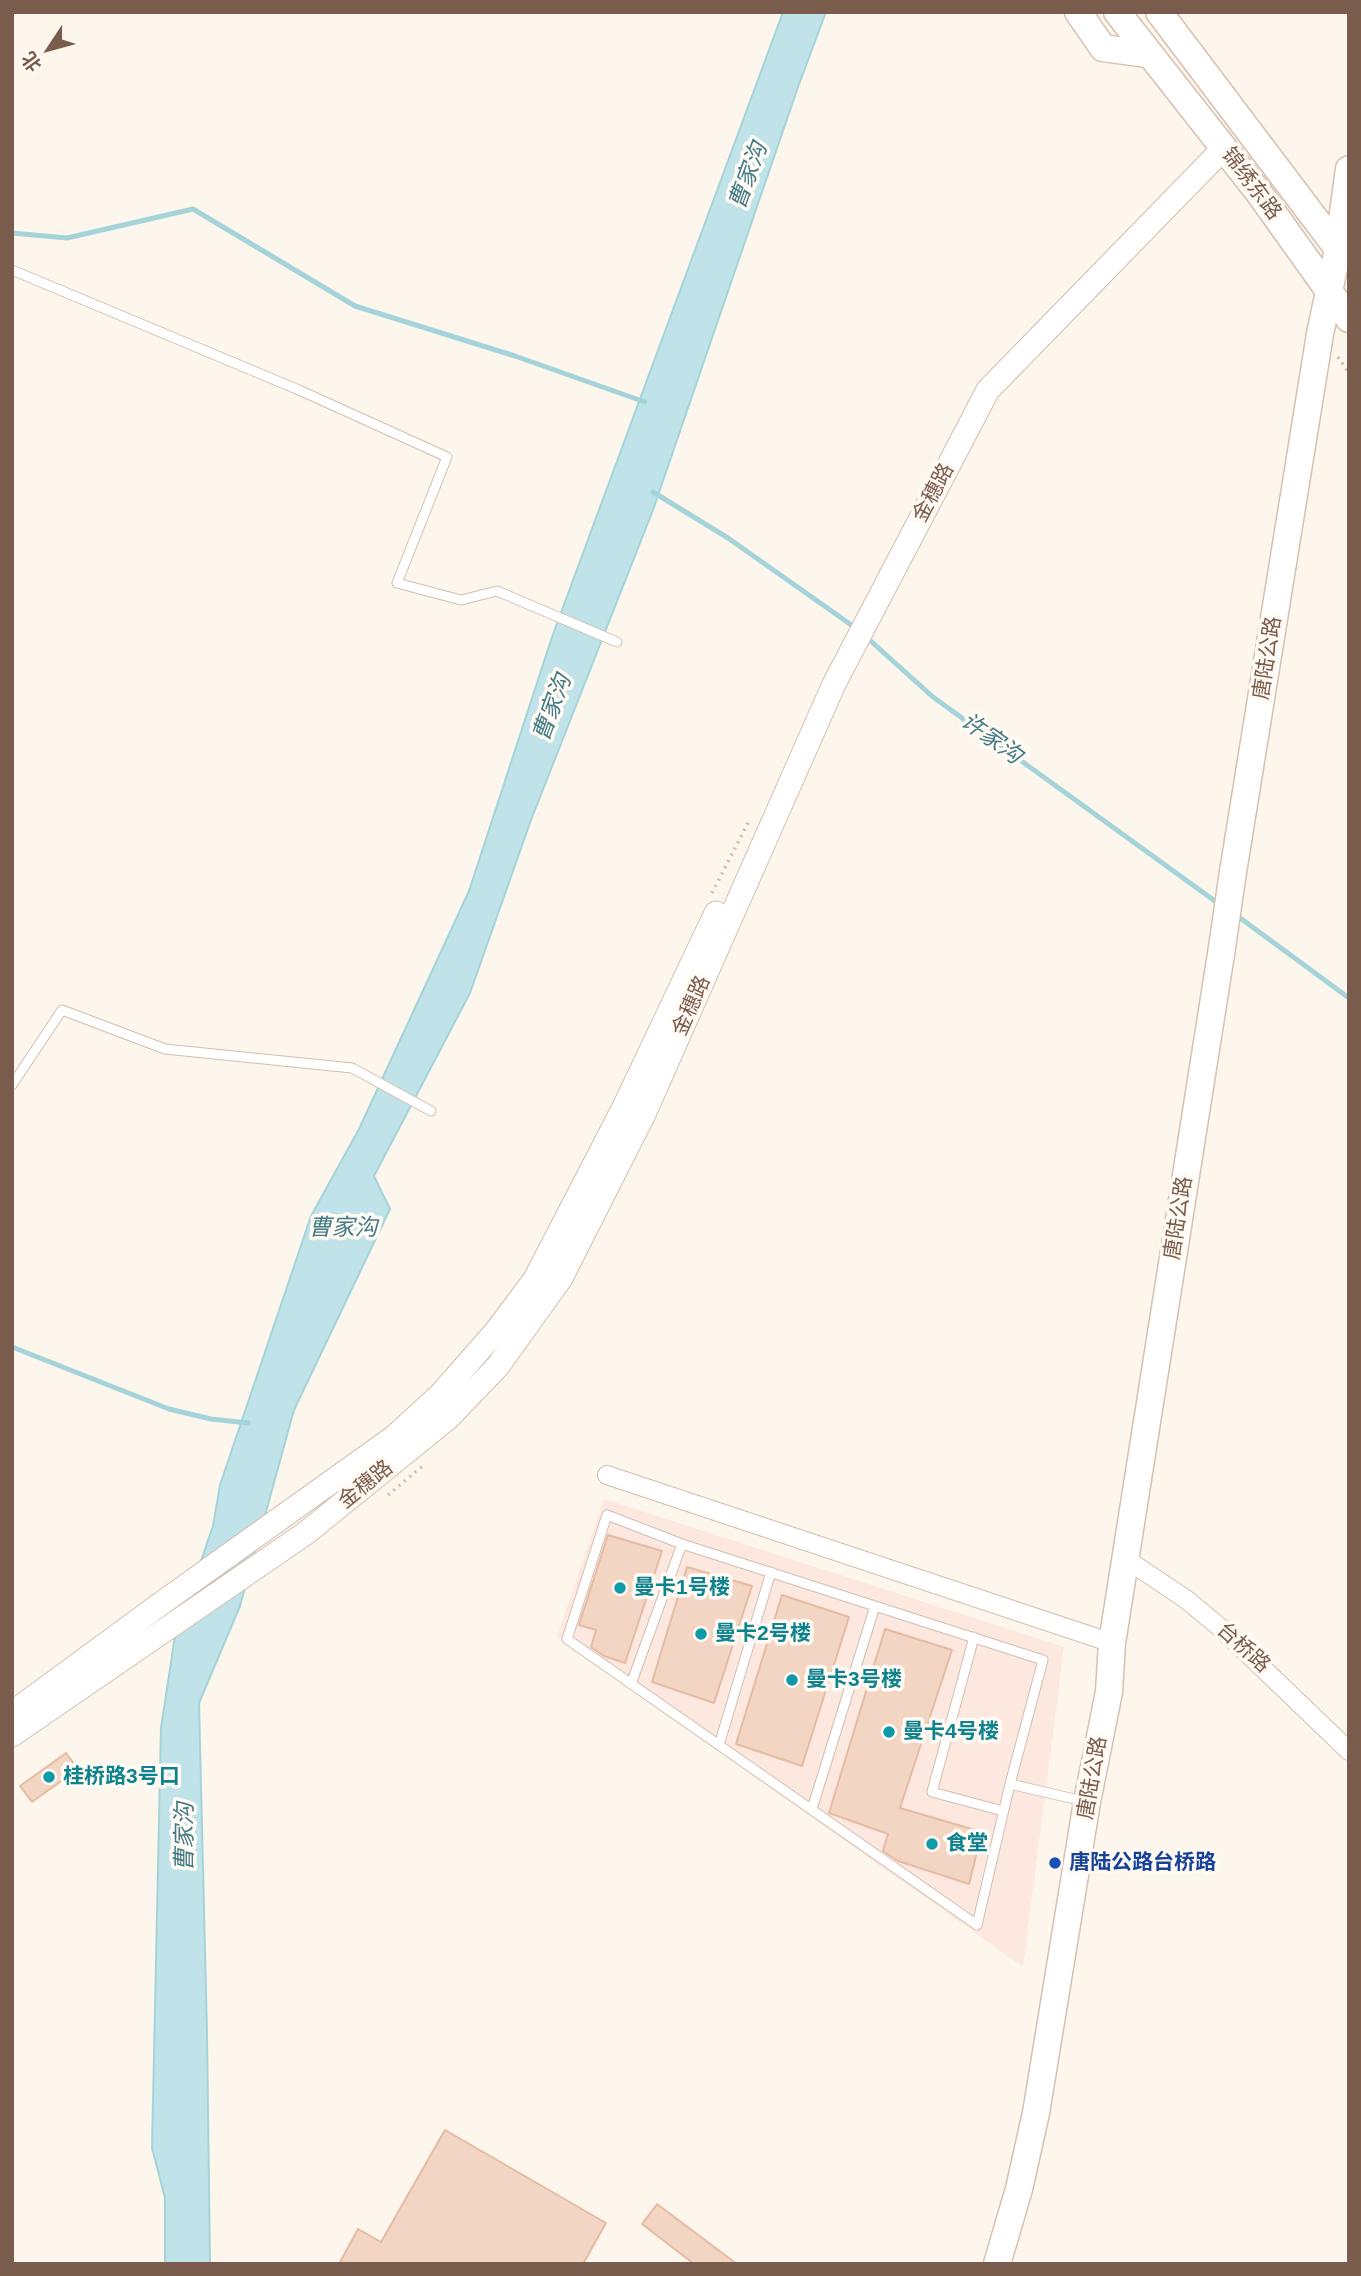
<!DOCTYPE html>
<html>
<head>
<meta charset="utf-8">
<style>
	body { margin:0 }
	#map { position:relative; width:1361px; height:2276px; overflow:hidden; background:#fdf6ec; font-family:Arial,"Noto Sans SC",sans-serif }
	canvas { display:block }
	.frame { position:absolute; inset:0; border:14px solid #7a5c4d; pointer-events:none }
	.north { position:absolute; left:14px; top:14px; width:70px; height:70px; -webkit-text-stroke:5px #fffaf3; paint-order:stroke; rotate:234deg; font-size:19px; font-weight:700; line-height:28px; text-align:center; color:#7a5c4d }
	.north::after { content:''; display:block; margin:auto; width:24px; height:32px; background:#7a5c4d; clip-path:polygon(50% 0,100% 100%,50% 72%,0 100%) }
</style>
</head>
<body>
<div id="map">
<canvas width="1361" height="2276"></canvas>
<div class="frame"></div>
<div class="north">北</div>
</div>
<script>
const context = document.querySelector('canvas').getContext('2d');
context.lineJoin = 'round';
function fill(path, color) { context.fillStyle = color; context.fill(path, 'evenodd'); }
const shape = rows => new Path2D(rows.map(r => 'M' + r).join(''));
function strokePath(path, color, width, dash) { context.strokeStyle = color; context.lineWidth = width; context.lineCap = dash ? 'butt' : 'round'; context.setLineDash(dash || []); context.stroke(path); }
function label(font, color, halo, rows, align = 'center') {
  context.font = font + ' Arial,"Noto Sans SC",sans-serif'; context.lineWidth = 7; context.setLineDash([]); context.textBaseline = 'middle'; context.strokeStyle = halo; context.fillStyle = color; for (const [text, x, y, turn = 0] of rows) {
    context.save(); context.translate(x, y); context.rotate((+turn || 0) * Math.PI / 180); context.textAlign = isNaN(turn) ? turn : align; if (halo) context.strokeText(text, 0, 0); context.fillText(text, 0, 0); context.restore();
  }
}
const commercial = shape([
	[604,1499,1064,1647,1023,1967,557,1637]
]);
const water = shape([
	[783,12,826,12,798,87,653,510,531,820,470,993,374,1176,390,1209,294,1410,240,1606,199,1703,207,2033,210,2264,165,2264,165,2198,152,2148,161,1728,175,1636,213,1526,220,1485,311,1216,359,1129,469,891,552,637,783,12]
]);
const stream = shape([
	[12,233,67,238,193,209,355,306,515,356,645,402],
	[653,492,728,538,857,629],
	[864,635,933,697,1219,904],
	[1236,915,1349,998],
	[12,1347,169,1409,211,1419,248,1423]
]);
const building = shape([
	[608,1535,662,1551,625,1663,604,1656,591,1647,596,1630,579,1625,608,1535],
	[687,1567,752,1586,714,1703,652,1682,687,1567],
	[782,1595,849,1617,802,1766,736,1744,782,1595],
	[885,1629,952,1650,900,1808,982,1832,969,1884,898,1861,883,1851,888,1834,829,1813,885,1629],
	[66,1753,78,1769,32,1802,20,1786,66,1753],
	[445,2130,606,2223,583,2264,339,2264,358,2229,381,2242,445,2130],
	[657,2204,737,2264,694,2264,642,2224,657,2204]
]);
const path = shape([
	[1338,357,1349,373],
	[712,893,750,819],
	[388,1495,425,1464]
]);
const service = shape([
	[12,270,299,390,447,457,397,583,461,600,497,591,617,642],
	[12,1085,62,1010,165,1049,352,1068,431,1111],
	[607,1515,682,1544,1043,1660,1010,1784,977,1925,567,1639,607,1515],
	[974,1637,932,1792,1003,1811],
	[631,1684,682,1544],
	[719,1745,771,1572],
	[1010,1784,1083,1801],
	[812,1809,875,1606]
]);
const minor = shape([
	[607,1475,1112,1643],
	[1126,1559,1187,1600,1223,1630,1349,1751]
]);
const tertiary = shape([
	[12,1713,159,1605,394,1437,440,1395,497,1330,535,1279,625,1105,716,913],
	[12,1735,306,1533,448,1418,498,1366,561,1278,644,1114,834,684,988,390,1224,148]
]);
const secondary = shape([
	[1078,12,1103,48,1147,54],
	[1117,12,1259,193,1349,319],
	[1159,12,1344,257],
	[1233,872,1320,334,1338,249,1349,169],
	[997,2264,1019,2189,1036,2113,1087,1802,1109,1692,1112,1643,1221,954]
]);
const secondaryBridge = shape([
	[1221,954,1233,872]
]);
const markers = [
	[620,1588,7,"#0f9aa8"],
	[701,1634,7,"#0f9aa8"],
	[792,1680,7,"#0f9aa8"],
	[889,1732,7,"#0f9aa8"],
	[49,1777,7,"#0f9aa8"],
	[932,1844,7,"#0f9aa8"],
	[1055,1863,7,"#1a4fb4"]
];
const streetNames = [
	["锦绣东路",1251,184,53],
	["金穗路",934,493,-62],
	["唐陆公路",1268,658,-81],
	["金穗路",692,1006,-66],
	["唐陆公路",1179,1218,-81],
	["金穗路",366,1485,-39],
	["台桥路",1243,1648,42],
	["唐陆公路",1093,1778,-80]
];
const cultureNames = [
	["曼卡1号楼",634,1588],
	["曼卡2号楼",715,1634],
	["曼卡3号楼",806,1680],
	["曼卡4号楼",903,1732],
	["桂桥路3号口",63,1777],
	["食堂",946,1844]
];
const transitNames = [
	["唐陆公路台桥路",1069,1863]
];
const waterNames = [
	["曹家沟",749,176,-70],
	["曹家沟",553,708,-70],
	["许家沟",991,739,36],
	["曹家沟",343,1229],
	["曹家沟",186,1837,-90]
];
fill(commercial, '#fde8e0');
fill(water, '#bfe3e8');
strokePath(water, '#a5d3da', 2);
strokePath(stream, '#a5d3da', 5);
fill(building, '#f3d5c3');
strokePath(building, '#e6bba3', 2);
strokePath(service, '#d1beb0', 11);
strokePath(minor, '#d1beb0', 20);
strokePath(tertiary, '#d1beb0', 25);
strokePath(secondary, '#d6c0b0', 29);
strokePath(path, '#d9b8a5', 3.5, [2, 5]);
strokePath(service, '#fff', 9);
strokePath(minor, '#fff', 18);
strokePath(tertiary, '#fff', 23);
strokePath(secondary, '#fff', 26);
strokePath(secondaryBridge, '#d6c0b0', 29, []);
strokePath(secondaryBridge, '#fff', 26);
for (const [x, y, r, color] of markers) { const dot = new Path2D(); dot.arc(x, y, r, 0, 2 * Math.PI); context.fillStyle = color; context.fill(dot); strokePath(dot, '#fffaf3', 2.5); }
label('21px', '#7a5c4d', '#fffaf3', streetNames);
label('bold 21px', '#0d838f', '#fffaf3', cultureNames, 'left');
label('bold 21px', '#164399', '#fffaf3', transitNames, 'left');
label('italic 23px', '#437c86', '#fffaf3', waterNames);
</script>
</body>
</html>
